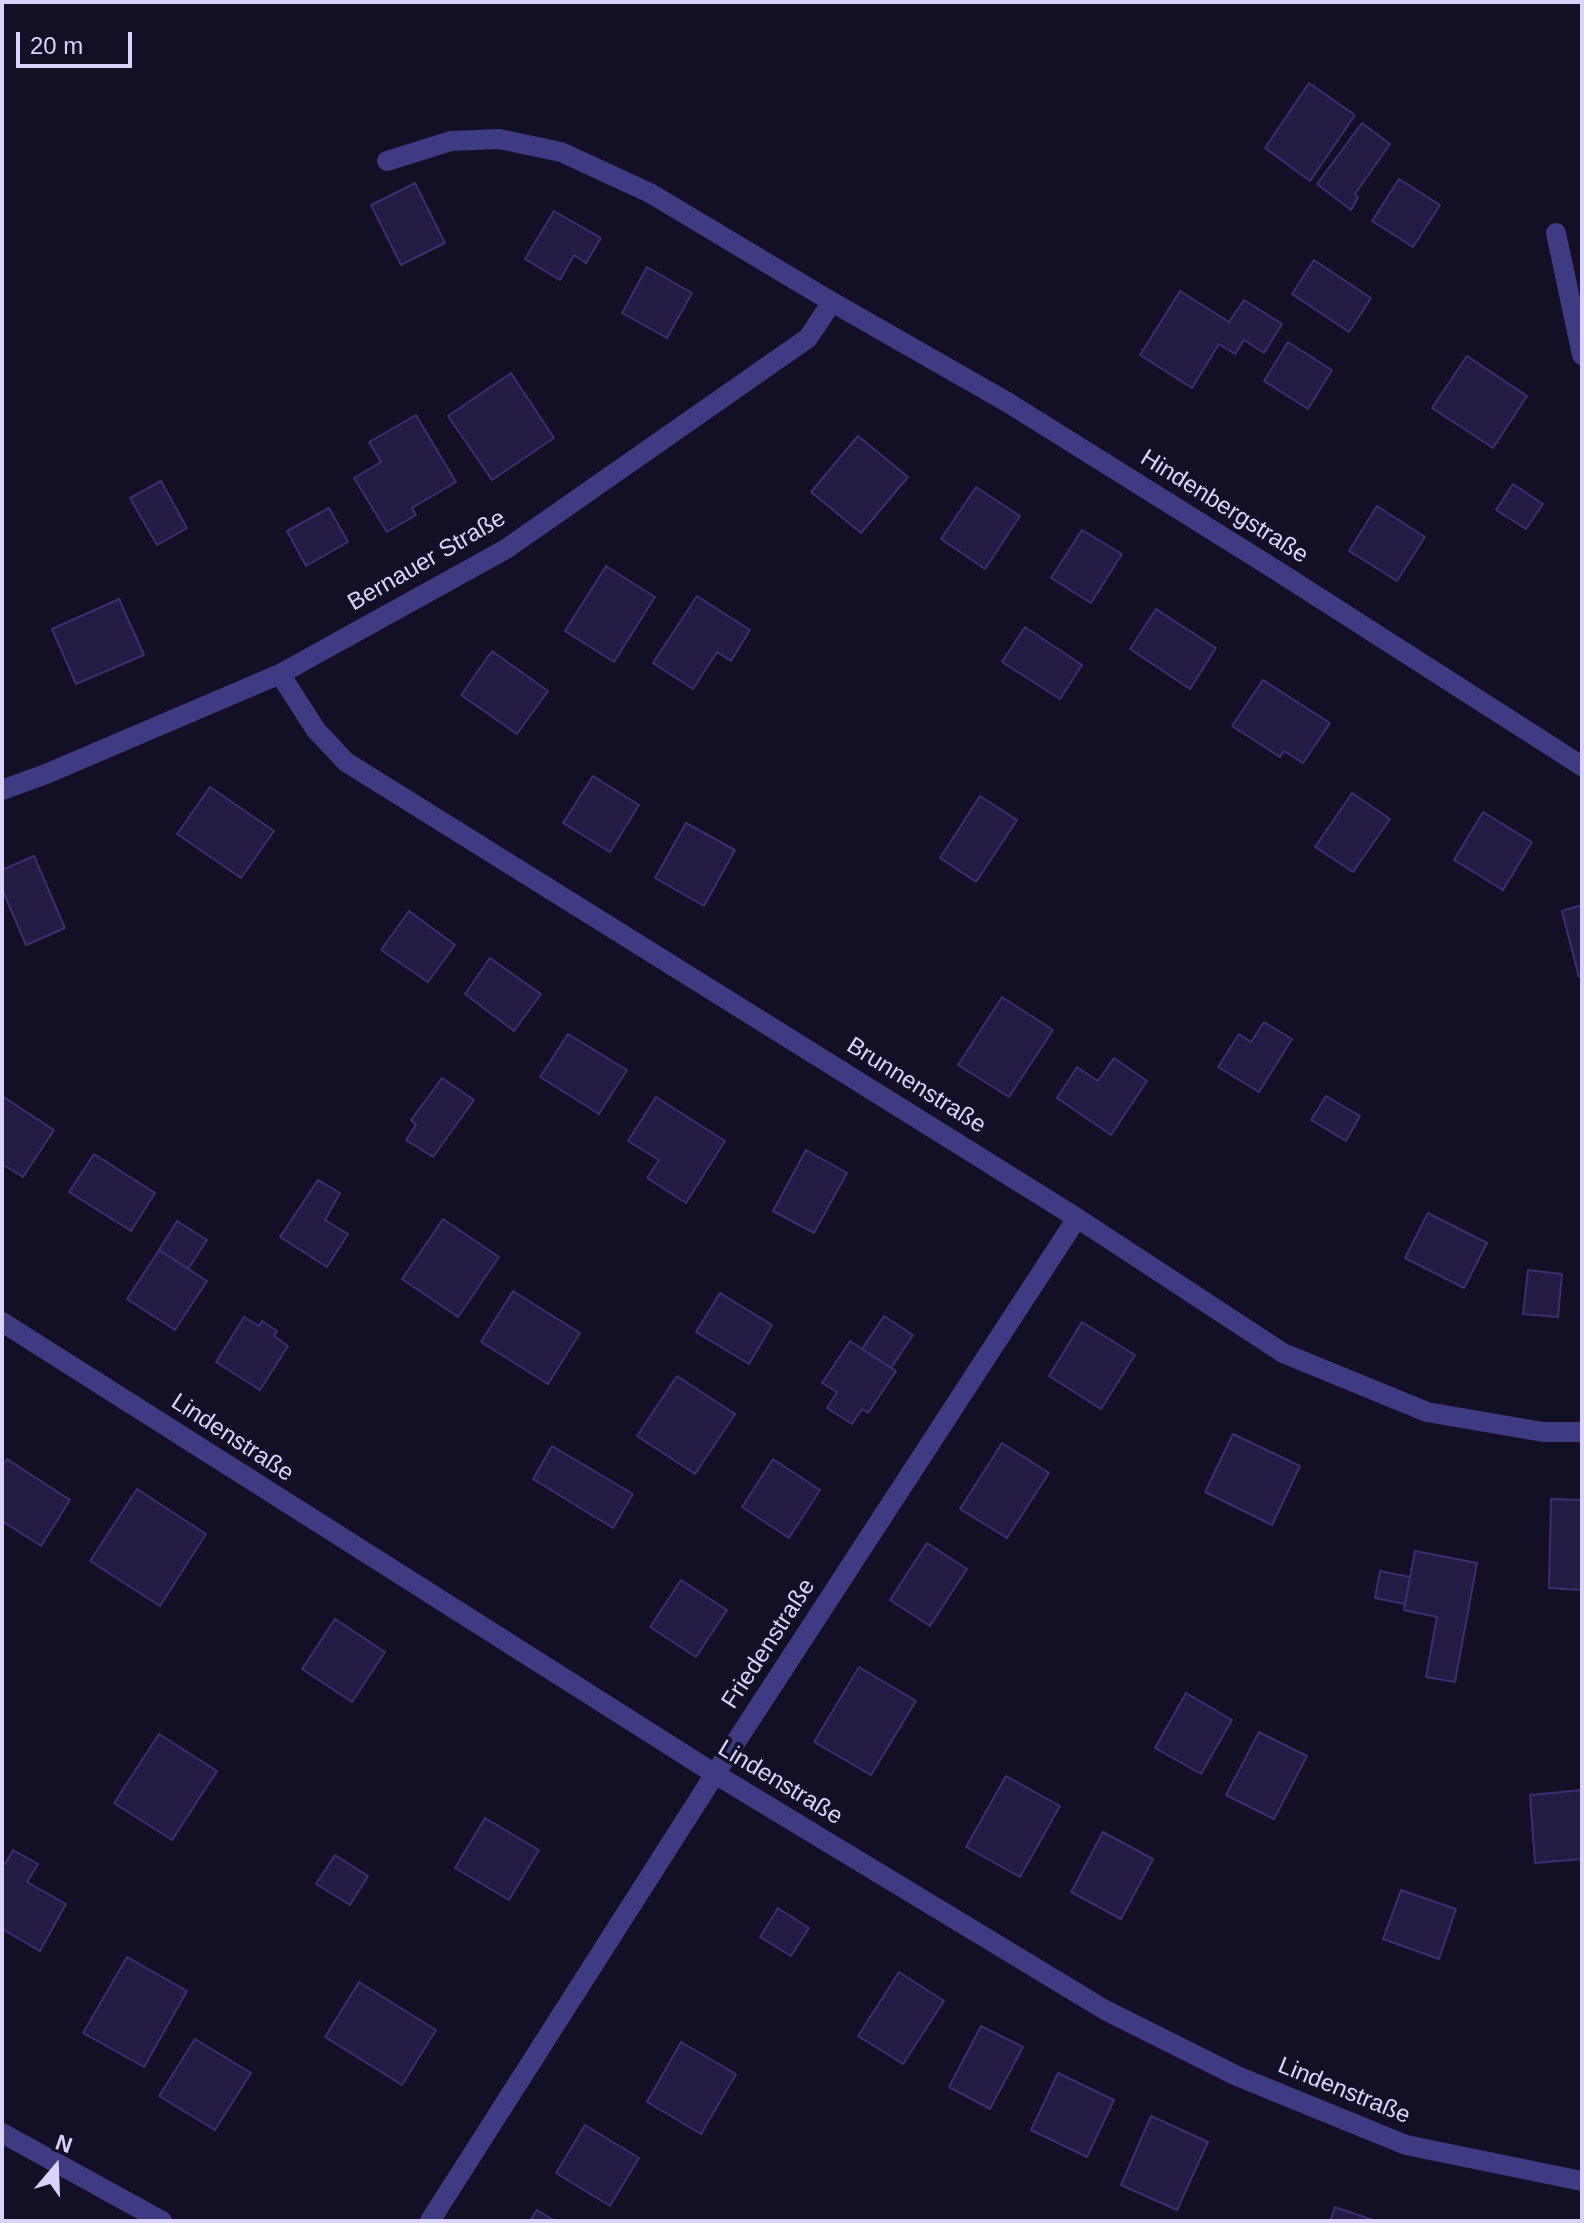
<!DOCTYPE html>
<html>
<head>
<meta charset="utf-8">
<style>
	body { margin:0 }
	#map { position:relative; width:1584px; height:2223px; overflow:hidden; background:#130f24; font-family:Arial,sans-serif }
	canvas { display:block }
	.frame { position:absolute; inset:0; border:4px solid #d9d3fe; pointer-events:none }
	.north { position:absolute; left:16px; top:2127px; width:80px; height:80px; -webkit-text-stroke:6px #130f24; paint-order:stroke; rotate:19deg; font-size:22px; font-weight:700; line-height:32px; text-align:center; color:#d9d3fe }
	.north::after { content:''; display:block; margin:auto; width:28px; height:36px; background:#d9d3fe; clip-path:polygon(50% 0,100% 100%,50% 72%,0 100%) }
	.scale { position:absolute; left:16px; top:32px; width:116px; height:36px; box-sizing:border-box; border:4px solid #d9d3fe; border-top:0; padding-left:10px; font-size:24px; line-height:28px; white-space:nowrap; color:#d9d3fe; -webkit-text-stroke:6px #130f24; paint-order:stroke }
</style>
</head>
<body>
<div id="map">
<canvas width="1584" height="2223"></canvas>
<div class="frame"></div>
<div class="north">N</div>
<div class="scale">20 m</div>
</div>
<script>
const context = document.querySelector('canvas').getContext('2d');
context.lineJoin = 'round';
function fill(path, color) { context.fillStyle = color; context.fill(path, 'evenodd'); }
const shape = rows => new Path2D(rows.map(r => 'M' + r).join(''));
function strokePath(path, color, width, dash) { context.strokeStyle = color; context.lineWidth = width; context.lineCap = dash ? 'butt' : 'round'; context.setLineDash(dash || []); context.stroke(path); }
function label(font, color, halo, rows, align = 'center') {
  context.font = font + ' Arial,sans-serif'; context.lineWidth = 7; context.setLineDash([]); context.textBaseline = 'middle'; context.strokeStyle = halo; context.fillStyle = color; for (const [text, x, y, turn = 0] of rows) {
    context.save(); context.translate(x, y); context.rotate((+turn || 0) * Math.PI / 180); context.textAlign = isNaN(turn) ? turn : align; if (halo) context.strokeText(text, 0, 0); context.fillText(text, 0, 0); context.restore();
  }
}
const building = shape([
	[1309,83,1355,115,1310,181,1265,148,1309,83],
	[1362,123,1390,144,1355,194,1358,197,1351,210,1317,184,1362,123],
	[1399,179,1440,205,1413,247,1372,221,1399,179],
	[415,183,445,243,401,265,371,205,415,183],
	[554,211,601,238,586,263,574,255,560,280,525,259,554,211],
	[1314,260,1371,298,1349,332,1292,294,1314,260],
	[647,267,692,293,667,338,622,313,647,267],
	[1180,291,1229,322,1244,300,1282,324,1264,353,1244,340,1235,354,1219,344,1192,388,1140,355,1180,291],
	[1288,342,1332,370,1308,409,1264,381,1288,342],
	[1467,356,1527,396,1493,448,1432,408,1467,356],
	[511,373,554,438,492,480,448,416,511,373],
	[416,415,456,482,412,508,416,515,387,532,354,478,381,462,369,442,416,415],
	[858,436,908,477,861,533,811,492,858,436],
	[161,481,187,528,157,545,130,498,161,481],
	[1513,484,1543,504,1526,529,1496,510,1513,484],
	[976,487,1020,516,985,569,941,539,976,487],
	[1377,506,1425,537,1397,581,1349,551,1377,506],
	[329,508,348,542,306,566,287,531,329,508],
	[1082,530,1122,554,1091,603,1051,578,1082,530],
	[606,566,655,597,614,662,565,631,606,566],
	[697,596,750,630,731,661,717,652,693,689,653,663,697,596],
	[119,599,144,655,76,684,52,629,119,599],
	[1156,609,1216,648,1190,689,1130,649,1156,609],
	[1025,627,1082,665,1060,699,1002,662,1025,627],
	[492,651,548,691,517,734,461,695,492,651],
	[1263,680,1330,723,1303,763,1284,751,1280,757,1232,726,1263,680],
	[593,776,639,805,610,852,563,823,593,776],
	[210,787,274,831,241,878,177,834,210,787],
	[1352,793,1390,819,1353,872,1315,847,1352,793],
	[980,796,1017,820,976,882,940,858,980,796],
	[1483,812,1532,842,1503,890,1454,860,1483,812],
	[686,823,735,850,704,906,655,878,686,823],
	[34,856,65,928,26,945,2,889,2,870,34,856],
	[1582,905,1582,976,1579,977,1562,911,1582,905],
	[409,911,455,945,428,982,381,950,409,911],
	[490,958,541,994,514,1031,465,994,490,958],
	[1002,997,1053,1030,1009,1097,958,1065,1002,997],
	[1264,1022,1292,1039,1259,1092,1218,1067,1239,1034,1251,1042,1264,1022],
	[568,1034,627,1070,599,1114,540,1077,568,1034],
	[1114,1058,1147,1081,1111,1135,1057,1098,1077,1067,1098,1081,1114,1058],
	[442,1078,474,1100,433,1157,406,1140,416,1125,411,1120,442,1078],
	[2,1096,54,1130,23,1177,2,1164,2,1096],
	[1326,1096,1360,1116,1346,1141,1311,1120,1326,1096],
	[656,1097,725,1141,686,1203,647,1178,659,1160,628,1141,656,1097],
	[806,1150,847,1173,814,1233,773,1211,806,1150],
	[94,1154,155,1193,131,1231,69,1192,94,1154],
	[318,1180,340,1193,325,1220,348,1234,327,1267,280,1237,318,1180],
	[1428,1213,1487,1243,1464,1288,1405,1258,1428,1213],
	[443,1219,499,1257,458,1317,402,1279,443,1219],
	[177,1221,207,1240,188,1269,159,1250,177,1221],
	[159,1250,207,1281,175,1330,127,1299,159,1250],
	[1528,1270,1562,1274,1558,1317,1523,1314,1528,1270],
	[513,1291,580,1333,548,1384,481,1342,513,1291],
	[720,1293,772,1325,749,1364,696,1332,720,1293],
	[884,1316,913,1335,891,1368,862,1349,884,1316],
	[244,1317,259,1326,262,1321,277,1331,274,1336,288,1346,260,1390,216,1362,244,1317],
	[1082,1322,1135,1355,1101,1409,1049,1376,1082,1322],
	[850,1341,896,1371,868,1413,862,1409,852,1424,827,1408,837,1392,822,1383,850,1341],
	[677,1376,735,1414,695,1474,637,1436,677,1376],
	[1233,1434,1300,1466,1272,1525,1205,1492,1233,1434],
	[1002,1443,1049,1473,1007,1538,960,1509,1002,1443],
	[552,1446,633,1494,613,1528,533,1479,552,1446],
	[7,1459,70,1500,41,1546,2,1521,2,1467,7,1459],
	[773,1459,820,1490,789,1538,742,1507,773,1459],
	[137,1489,206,1534,160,1606,90,1561,137,1489],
	[1551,1499,1582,1500,1582,1590,1549,1588,1551,1499],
	[927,1543,967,1569,930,1626,890,1600,927,1543],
	[1415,1551,1477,1563,1455,1682,1426,1677,1437,1617,1404,1610,1415,1551],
	[1380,1571,1410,1577,1405,1604,1375,1598,1380,1571],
	[681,1580,727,1610,696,1657,650,1627,681,1580],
	[335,1619,385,1652,352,1702,302,1669,335,1619],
	[859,1667,916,1701,871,1775,814,1742,859,1667],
	[1186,1693,1232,1720,1201,1774,1155,1748,1186,1693],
	[1259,1732,1307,1756,1274,1819,1226,1795,1259,1732],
	[159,1734,217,1771,172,1840,114,1803,159,1734],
	[1006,1776,1060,1806,1020,1877,966,1847,1006,1776],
	[1582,1790,1582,1859,1535,1863,1530,1795,1582,1790],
	[485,1818,539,1850,509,1900,455,1868,485,1818],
	[1103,1832,1153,1859,1121,1919,1071,1892,1103,1832],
	[13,1850,38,1864,27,1882,66,1904,40,1951,2,1929,2,1863,5,1864,13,1850],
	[335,1855,368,1876,350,1905,316,1884,335,1855],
	[1401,1890,1456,1909,1439,1959,1383,1939,1401,1890],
	[778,1908,809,1928,791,1956,760,1937,778,1908],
	[127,1957,187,1991,144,2067,83,2033,127,1957],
	[899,1972,944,2001,903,2064,858,2036,899,1972],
	[359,1982,436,2030,402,2085,325,2037,359,1982],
	[981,2026,1023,2047,990,2109,949,2087,981,2026],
	[195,2039,251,2073,215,2130,159,2096,195,2039],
	[681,2042,736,2074,701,2134,647,2102,681,2042],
	[1058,2073,1114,2100,1087,2157,1031,2130,1058,2073],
	[1151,2116,1208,2142,1177,2210,1121,2185,1151,2116],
	[585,2125,639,2158,610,2206,556,2173,585,2125],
	[1335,2207,1376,2221,1330,2221,1335,2207],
	[537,2210,555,2221,530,2221,537,2210]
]);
const lane = shape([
	[387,161,451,141,499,139,561,152,650,193,832,302]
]);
const street = shape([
	[1556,233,1582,355],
	[280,674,316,730,346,762,1077,1218,1283,1353,1427,1412,1543,1432,1582,1432],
	[2,790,46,774,280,674,506,549,808,338,832,302,1007,402,1279,572,1582,766],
	[2,1322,715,1774,1105,2010,1237,2076,1406,2145,1582,2181],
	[2,2133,162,2221],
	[430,2221,715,1774,1077,1218]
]);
const streetNames = [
	["Hindenbergstraße",1224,507,32],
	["Bernauer Straße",427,561,-30],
	["Brunnenstraße",916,1086,32],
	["Lindenstraße",232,1438,33],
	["Friedenstraße",769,1644,-57],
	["Lindenstraße",780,1783,31],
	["Lindenstraße",1344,2091,22]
];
fill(building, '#241b45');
strokePath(building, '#3c2e70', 2);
strokePath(lane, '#3e3b82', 20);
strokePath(street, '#3e3b82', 20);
label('24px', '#d9d3fe', '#130f24', streetNames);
</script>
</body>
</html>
